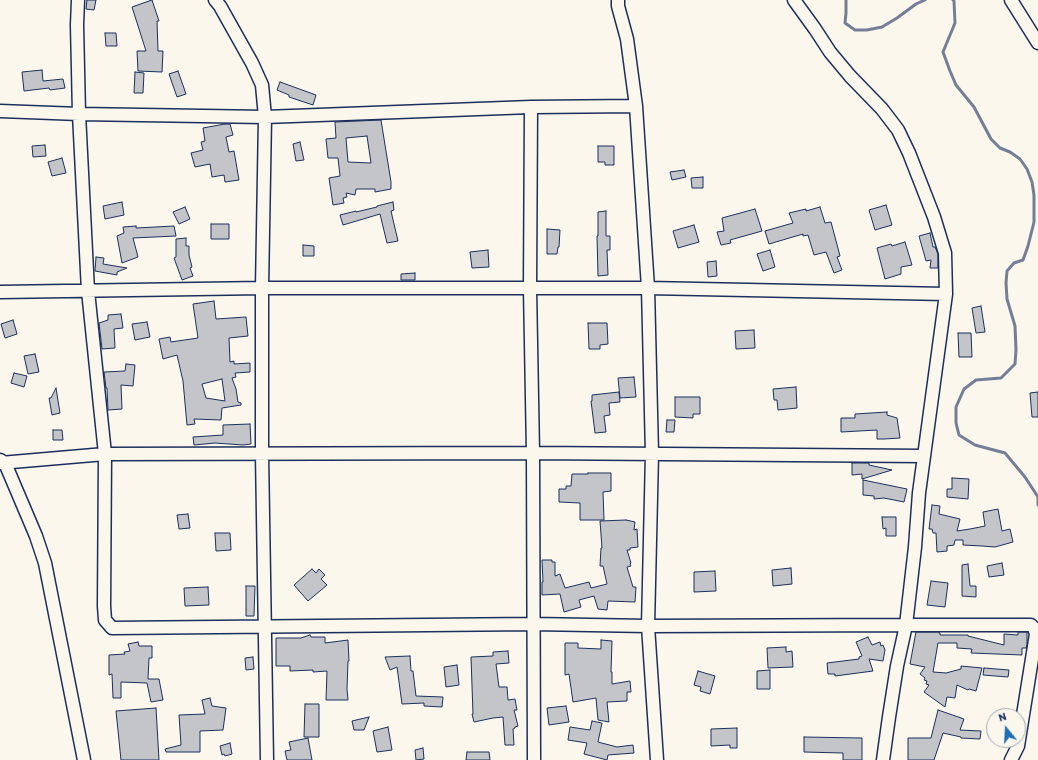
<!DOCTYPE html>
<html>
<head>
<meta charset="utf-8">
<style>
	body { margin:0 }
	#map { position:relative; width:1038px; height:760px; overflow:hidden; background:#fbf7ec; font-family:Itim,sans-serif }
	canvas { display:block }
	.north { position:absolute; left:986px; top:708px; width:40px; height:40px; box-sizing:border-box; background:#fbf7ec; border:1px solid #a1a7b3; border-radius:50%; rotate:342deg; font-size:11px; font-weight:700; line-height:16px; text-align:center; color:#1b2f5e }
	.north::after { content:''; display:block; margin:auto; width:14px; height:18px; background:#1f6fb2; clip-path:polygon(50% 0,100% 100%,50% 72%,0 100%) }
</style>
</head>
<body>
<div id="map">
<canvas width="1038" height="760"></canvas>
<div class="north">N</div>
</div>
<script>
const context = document.querySelector('canvas').getContext('2d');
context.lineJoin = 'round';
const shape = rows => new Path2D(rows.map(r => 'M' + r).join(''));
function strokePath(path, color, width, dash) { context.strokeStyle = color; context.lineWidth = width; context.lineCap = dash ? 'butt' : 'round'; context.setLineDash(dash || []); context.stroke(path); }
function fill(path, color) { context.fillStyle = color; context.fill(path, 'evenodd'); }
const stream = shape([
	[846,0,846,13,845,23,855,30,867,30,882,27,897,18,916,4,925,0],
	[953,0,954,1,955,23,943,52,950,71,956,85,974,107,991,139,1000,148,1010,152,1020,159,1027,169,1032,182,1034,195,1034,222,1028,246,1023,260,1014,263,1007,271,1006,283,1007,299,1015,326,1016,350,1015,364,1001,378,976,380,964,389,956,407,956,423,959,435,975,445,1005,453,1025,477,1038,497,1038,505]
]);
const building = shape([
	[87,0,96,0,94,10,86,9,87,0],
	[152,0,159,21,157,21,158,51,163,51,162,72,138,71,137,51,146,51,132,7,152,0],
	[105,33,116,33,117,46,106,46,105,33],
	[42,70,43,81,63,79,65,88,50,90,49,88,24,91,22,72,42,70],
	[178,71,186,94,177,97,169,74,178,71],
	[135,72,144,73,143,93,134,93,135,72],
	[280,82,316,95,313,105,289,97,289,95,277,90,280,82],
	[381,120,391,182,391,189,375,192,375,189,356,189,355,195,346,193,347,197,343,198,344,203,333,205,329,178,340,176,338,158,328,158,326,139,336,138,335,122,381,120],
	[367,136,371,163,348,162,346,138,367,136],
	[225,124,230,124,233,135,226,137,229,152,234,151,239,180,225,182,224,175,212,177,210,164,195,167,191,153,203,150,201,142,205,141,203,128,225,124],
	[300,142,304,160,296,161,293,144,300,142],
	[45,145,46,156,33,157,32,146,45,145],
	[598,146,614,146,614,165,605,165,605,162,598,162,598,146],
	[62,158,66,173,52,176,48,162,62,158],
	[684,170,686,177,672,180,670,172,684,170],
	[703,177,703,188,692,188,691,178,703,177],
	[122,202,124,215,105,219,103,206,122,202],
	[393,202,394,210,391,211,398,241,387,243,380,214,343,225,340,215,356,211,356,212,377,207,377,206,393,202],
	[886,205,892,225,875,230,869,210,886,205],
	[185,207,190,219,179,224,173,212,185,207],
	[820,207,825,223,831,222,840,256,837,257,842,270,834,273,826,252,814,255,808,235,803,236,803,234,769,244,765,231,793,223,789,213,806,209,806,211,820,207],
	[755,209,762,231,730,240,731,243,721,245,717,232,724,231,722,218,755,209],
	[606,211,606,236,610,236,610,250,607,250,608,275,598,276,597,236,598,236,598,212,606,211],
	[211,224,229,224,229,239,211,239,211,224],
	[694,225,699,242,678,248,673,231,694,225],
	[136,226,136,228,174,226,176,236,133,238,138,257,122,263,117,236,124,233,123,227,136,226],
	[547,229,560,230,559,247,558,247,557,254,547,254,547,229],
	[930,233,933,247,935,247,938,254,938,268,930,268,931,260,926,261,919,236,930,233],
	[186,238,186,246,189,246,189,255,192,267,190,268,193,276,182,280,174,258,176,257,176,239,186,238],
	[905,242,912,265,901,267,901,274,885,279,877,248,891,244,892,246,905,242],
	[303,245,314,246,314,256,303,256,303,245],
	[488,250,489,267,472,268,470,252,488,250],
	[770,250,775,267,763,271,757,254,770,250],
	[96,257,104,258,103,264,127,268,117,272,117,275,95,271,96,257],
	[716,261,717,276,708,277,707,262,716,261],
	[415,273,415,280,401,280,401,274,415,273],
	[214,301,216,319,246,317,248,336,229,338,230,362,234,361,234,364,250,363,250,372,235,373,236,377,232,378,236,389,238,402,241,403,241,405,222,408,221,420,194,419,195,424,187,425,183,381,177,355,163,359,159,339,170,337,171,342,198,338,193,304,214,301],
	[222,379,225,401,206,398,202,384,222,379],
	[981,306,985,332,976,333,972,308,981,306],
	[121,314,123,328,114,329,115,348,102,349,99,323,108,320,108,315,121,314],
	[13,320,17,334,5,338,1,324,13,320],
	[147,322,150,337,135,340,132,324,147,322],
	[588,323,607,323,608,344,600,345,600,349,589,349,588,323],
	[754,330,755,348,736,349,735,331,754,330],
	[958,333,971,333,972,357,959,357,958,333],
	[35,354,39,372,28,374,24,356,35,354],
	[126,364,135,365,133,386,121,385,122,409,108,410,107,388,106,388,104,372,125,371,126,364],
	[14,373,27,376,24,387,11,383,14,373],
	[634,377,636,397,620,398,618,378,634,377],
	[796,387,797,408,778,410,777,400,774,400,773,389,796,387],
	[56,388,60,413,52,415,49,398,51,398,56,388],
	[619,392,620,402,609,403,610,415,604,416,606,432,595,433,591,401,592,401,592,395,619,392],
	[1038,392,1038,417,1032,417,1030,393,1038,392],
	[675,397,700,397,700,414,693,414,693,418,675,417,675,397],
	[887,412,887,415,897,418,900,438,884,439,877,439,877,430,841,432,841,418,855,418,855,414,887,412],
	[667,420,675,420,674,432,666,432,667,420],
	[250,424,251,444,243,445,215,443,194,445,193,437,223,435,223,425,250,424],
	[53,430,62,430,63,440,53,440,53,430],
	[852,463,869,463,869,465,892,470,862,479,862,474,852,475,852,463],
	[588,473,611,473,611,491,603,492,604,520,580,520,580,503,559,502,559,489,566,489,566,486,571,486,572,474,588,474,588,473],
	[952,478,969,479,968,499,947,497,947,489,952,489,952,478],
	[863,480,907,489,904,502,884,498,874,499,874,496,863,495,863,480],
	[932,505,940,506,939,514,960,519,957,531,970,529,985,526,983,512,998,509,1002,531,1010,529,1013,542,995,547,982,546,963,545,963,540,955,540,954,545,947,546,947,551,937,552,936,533,933,533,932,529,929,529,932,505],
	[188,514,190,528,179,529,177,515,188,514],
	[882,517,896,517,896,536,886,536,886,528,883,529,882,517],
	[626,520,635,522,634,530,637,529,638,547,630,548,630,550,627,550,631,563,630,564,631,566,627,567,633,587,636,587,635,602,608,601,607,610,598,609,594,596,579,600,581,607,564,612,560,594,542,595,542,582,543,582,542,560,552,560,552,562,555,562,555,576,560,574,565,588,589,582,591,588,607,584,603,566,600,566,601,548,602,548,600,521,626,520],
	[215,533,230,533,231,550,216,551,215,533],
	[1002,563,1004,575,989,577,987,566,1002,563],
	[968,564,970,586,976,586,976,597,962,596,962,565,968,564],
	[791,568,792,584,773,586,772,570,791,568],
	[312,569,316,573,319,569,325,575,321,579,327,585,308,601,294,585,312,569],
	[715,571,716,591,694,592,694,572,715,571],
	[931,581,948,583,945,607,927,605,931,581],
	[246,586,255,586,254,616,246,616,246,586],
	[208,587,209,605,185,606,184,588,208,587],
	[916,632,938,632,940,633,940,635,968,635,968,636,1004,645,1004,634,1018,635,1018,632,1027,632,1027,645,1026,648,1022,648,1022,655,971,653,972,649,957,648,957,643,938,643,933,672,946,673,961,669,961,666,982,668,976,691,969,689,968,690,957,685,955,698,947,697,945,707,924,692,929,685,926,684,927,681,924,680,925,678,920,674,925,667,910,664,916,632],
	[310,635,311,637,325,637,325,643,348,640,349,661,348,661,347,689,348,700,326,700,327,671,313,672,313,670,290,671,290,666,276,666,276,638,301,638,310,635],
	[868,637,872,645,880,642,881,646,883,645,885,650,883,661,869,659,873,671,835,676,835,674,828,674,827,663,859,659,859,657,862,656,856,642,868,637],
	[601,640,612,641,611,672,612,672,612,684,630,681,631,692,627,692,627,701,607,702,609,722,598,720,596,698,573,702,569,674,565,675,565,643,578,643,578,648,601,649,601,640],
	[138,642,139,646,152,646,152,658,149,658,148,679,159,679,163,700,151,702,147,683,121,682,121,698,113,698,112,674,109,675,109,655,125,654,124,652,130,651,128,644,138,642],
	[786,647,786,652,792,651,793,667,768,668,767,648,786,647],
	[508,651,509,663,496,664,499,687,507,687,508,700,515,699,517,710,514,710,518,726,515,727,515,728,513,729,514,745,505,745,503,717,493,718,474,722,472,714,473,714,471,657,493,656,493,652,508,651],
	[410,656,411,671,413,671,416,696,443,697,442,707,424,706,424,703,402,704,397,667,390,670,385,657,410,656],
	[253,657,254,669,246,670,245,658,253,657],
	[457,665,459,685,446,687,444,667,457,665],
	[984,668,1009,670,1008,677,983,675,984,668],
	[770,670,770,689,757,689,757,671,770,670],
	[698,671,715,676,710,694,700,691,701,687,694,685,698,671],
	[210,698,212,706,226,708,223,730,200,731,200,752,166,752,165,749,181,745,179,715,205,714,202,700,210,698],
	[305,704,319,704,319,737,304,737,305,704],
	[566,706,569,722,549,725,547,708,566,706],
	[156,708,159,760,121,760,116,711,156,708],
	[938,710,964,719,960,730,981,731,980,739,961,738,961,737,943,733,934,760,908,760,908,738,931,738,938,710],
	[369,717,364,730,354,730,352,721,369,717],
	[592,721,602,723,598,742,617,747,633,745,634,753,608,755,607,760,584,754,587,743,568,740,570,727,590,730,592,721],
	[388,727,392,750,377,752,373,731,388,727],
	[737,728,737,748,730,748,730,745,711,746,711,729,737,728],
	[804,737,862,738,862,760,843,760,843,753,804,752,804,737],
	[308,738,312,760,287,760,285,751,291,750,289,742,308,738],
	[230,743,232,754,225,756,224,754,222,755,220,746,230,743],
	[423,748,424,759,416,760,415,750,423,748],
	[467,752,489,752,490,760,466,760,467,752]
]);
const minor = shape([
	[78,0,77,25,79,114,88,291,105,454,104,606,105,620,112,628,533,624,648,626,906,625,1031,625,1034,628,1036,634,1018,746,1011,760],
	[215,0,220,6,252,63,262,85,265,117,262,288,262,454,267,760],
	[618,0,618,6,627,39,636,106],
	[794,0,815,29,830,52,850,76,882,109,898,130,909,153,934,217,945,253,946,294],
	[1011,0,1038,43],
	[531,107,530,288,533,453,534,760],
	[0,111,79,114,265,117,531,107,636,106,648,288,652,454,648,626,657,760],
	[0,292,262,288,648,288,946,294,919,493,915,547,906,625,897,666,889,717,883,760],
	[0,460,5,463,36,536,45,563,84,760],
	[0,463,105,454,533,453,924,456]
]);
strokePath(stream, '#747e96', 3);
fill(building, '#c3c5c9');
strokePath(building, '#1b2f5e', 1);
strokePath(minor, '#1b2f5e', 15);
strokePath(minor, '#fbf7ec', 12);
</script>
</body>
</html>
